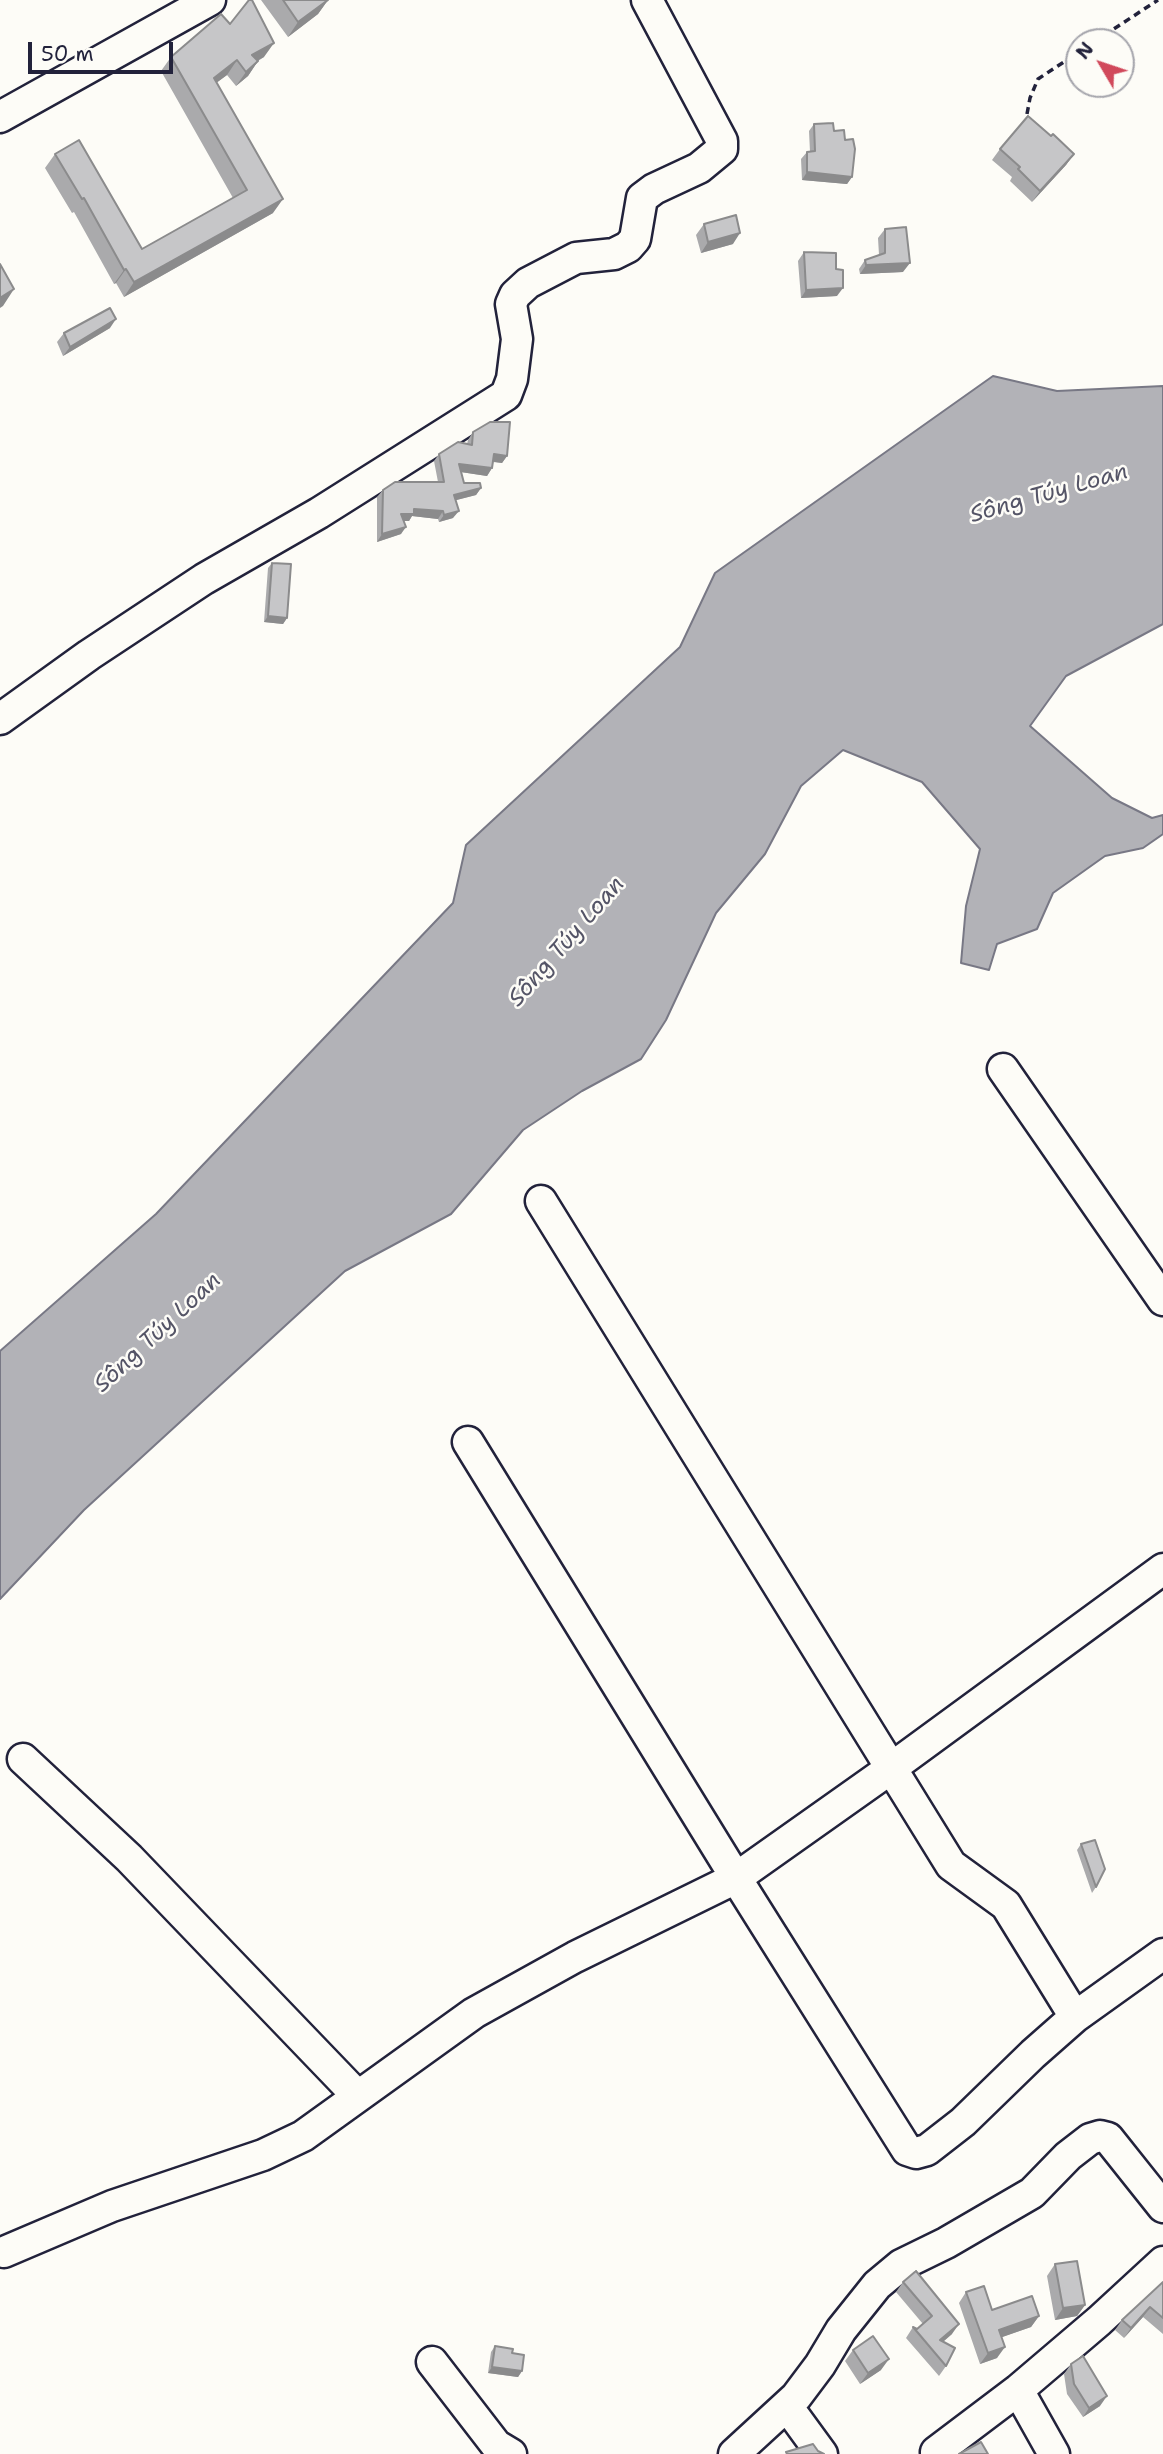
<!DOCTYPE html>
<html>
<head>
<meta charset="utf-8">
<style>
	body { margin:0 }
	#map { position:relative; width:1163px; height:2454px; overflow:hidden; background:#fdfcf7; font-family:"Shantell Sans",sans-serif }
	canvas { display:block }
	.north { position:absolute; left:1065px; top:28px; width:70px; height:70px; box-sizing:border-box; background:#fdfcf7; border:2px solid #a5a5ac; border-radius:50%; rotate:309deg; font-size:19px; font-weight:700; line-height:28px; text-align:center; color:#22223b }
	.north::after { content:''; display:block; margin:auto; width:24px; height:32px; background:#d1495b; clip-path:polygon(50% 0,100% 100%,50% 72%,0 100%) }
	.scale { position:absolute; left:28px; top:42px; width:145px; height:32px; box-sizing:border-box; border:4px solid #22223b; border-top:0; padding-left:9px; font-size:21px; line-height:24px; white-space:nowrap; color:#22223b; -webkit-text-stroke:5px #fdfcf7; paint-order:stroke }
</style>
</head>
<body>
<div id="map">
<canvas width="1163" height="2454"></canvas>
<div class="north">N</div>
<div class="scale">50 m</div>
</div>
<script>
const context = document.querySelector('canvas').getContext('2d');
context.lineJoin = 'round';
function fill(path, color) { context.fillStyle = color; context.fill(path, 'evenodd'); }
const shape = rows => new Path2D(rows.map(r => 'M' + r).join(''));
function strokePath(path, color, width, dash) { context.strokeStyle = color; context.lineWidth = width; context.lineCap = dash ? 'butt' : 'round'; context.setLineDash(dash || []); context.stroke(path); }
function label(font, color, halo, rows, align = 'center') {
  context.font = font + ' "Shantell Sans",sans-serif'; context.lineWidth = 5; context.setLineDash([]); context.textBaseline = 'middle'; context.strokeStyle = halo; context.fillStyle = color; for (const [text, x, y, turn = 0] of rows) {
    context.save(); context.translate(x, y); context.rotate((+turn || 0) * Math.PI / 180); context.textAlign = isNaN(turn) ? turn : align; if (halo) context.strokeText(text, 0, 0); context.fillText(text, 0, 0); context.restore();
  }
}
const water = shape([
	[993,376,1057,391,1163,386,1163,624,1066,676,1030,726,1112,798,1152,818,1163,815,1163,834,1143,848,1105,856,1053,893,1037,929,997,944,989,970,961,963,966,906,980,849,922,782,843,750,801,786,765,854,716,913,666,1020,641,1059,582,1091,523,1130,451,1214,345,1271,84,1510,0,1599,0,1351,156,1214,453,903,466,845,680,647,715,573,993,376]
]);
const path = shape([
	[1094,42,1158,0],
	[1027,114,1030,98,1038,79,1079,52]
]);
const minor = shape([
	[0,117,210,0],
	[0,719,89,655,204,579,319,513,506,395,512,379,517,339,511,304,515,295,528,283,576,258,614,254,628,247,635,239,642,198,654,189,699,168,722,149,722,141,647,0],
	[1003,1069,1163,1300],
	[541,1201,951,1865,1006,1905,1075,2017],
	[468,1442,736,1878,907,2150,916,2153,927,2150,963,2122,1033,2054,1075,2017,1163,1954],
	[23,1759,129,1858,349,2087,354,2098],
	[4,2252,112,2206,263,2155,303,2136,474,2013,575,1957,736,1878,890,1769,1163,1569],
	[432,2362,496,2445,511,2454],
	[1018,2390,1054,2454],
	[787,2406,822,2454],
	[936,2452,1018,2390,1099,2321,1163,2262],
	[734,2454,796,2397,820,2365,841,2330,877,2285,901,2265,946,2243,1032,2193,1068,2156,1090,2139,1100,2136,1108,2138,1163,2207]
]);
const wall = shape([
	[261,0,328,0,318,14,288,37],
	[230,24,264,57,258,61,248,76,236,86,227,75,216,83,273,213,124,297,116,283,114,284,74,212,72,213,45,168,55,154,142,249,233,198,161,71,171,57],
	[814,124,834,131,852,177,847,184,802,180,801,159,807,152,810,152,809,131],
	[1051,136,1074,154,1066,165,1032,202,1010,181,1012,177,992,160,1000,149],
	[704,224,733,244,701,253,696,235],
	[885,229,903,272,860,274,859,269,865,260,879,255,878,238],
	[804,252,836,269,837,296,801,298,798,261],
	[110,328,63,356,57,342,64,333],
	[473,432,507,456,502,463,493,462,492,468,487,476,461,472,464,483,481,488,476,495,456,500,453,518,439,522,438,519,412,516,409,521,404,521,401,534,377,542,377,497,383,490,438,482,434,461,439,454,467,444,468,440],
	[272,563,287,618,283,624,264,622,268,568],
	[1081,1844,1096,1887,1092,1893,1077,1850],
	[1055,2264,1085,2305,1077,2316,1055,2320,1047,2276],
	[903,2282,952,2334,943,2342,946,2366,939,2376,906,2338,913,2327,917,2329,923,2324,896,2292],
	[1163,2282,1163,2334,1143,2317,1124,2338,1115,2330,1122,2320],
	[966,2292,992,2310,1039,2316,1031,2327,1002,2337,997,2358,980,2364,959,2303],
	[495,2346,512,2353,522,2371,518,2377,488,2373,491,2352],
	[853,2350,881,2370,860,2384,845,2361],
	[1071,2364,1100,2406,1083,2417,1067,2394,1064,2374]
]);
const shadedWall = shape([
	[328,0,318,14,288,37,298,22],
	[274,43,264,57,242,69,252,55],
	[237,60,227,75,204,92,214,78],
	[258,61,248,76,236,86,246,72],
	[1074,154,1066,165,1032,202,1040,191],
	[807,172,852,177,847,184,802,180],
	[283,199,273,213,124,297,134,282],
	[740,233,733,244,701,253,708,242],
	[910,263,903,272,860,274,866,265],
	[126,269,116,283,114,284,124,270],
	[843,288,837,296,801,298,806,290],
	[14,289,3,306,0,308,0,298],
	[116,319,110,328,63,356,70,347],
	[494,454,507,456,502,463,489,461],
	[459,464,492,468,487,476,454,471],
	[481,488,476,495,449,502,454,495],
	[414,509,443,511,438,519,412,516,409,521,396,521,401,514],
	[459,511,453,518,439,522,444,515],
	[406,527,401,534,377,542,382,534],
	[268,616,287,618,283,624,264,622],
	[1085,2305,1077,2316,1055,2320,1063,2308],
	[1150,2307,1143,2317,1124,2338,1131,2328],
	[1039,2316,1031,2327,991,2341,999,2330],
	[959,2324,952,2334,932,2351,940,2340],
	[1005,2347,997,2358,980,2364,988,2353],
	[889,2359,881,2370,860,2384,868,2373],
	[492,2367,522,2371,518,2377,488,2373],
	[1107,2396,1100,2406,1083,2417,1089,2408]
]);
const building = shape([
	[249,0,252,0,274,43,252,55,258,61,246,72,237,60,214,78,283,199,134,282,126,269,124,270,84,198,82,199,55,154,79,140,142,249,247,190,171,57,221,14,230,24,249,0],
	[283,0,328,0,298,22,283,0],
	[1028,116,1051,136,1053,134,1074,154,1040,191,1018,169,1020,167,1000,149,1028,116],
	[833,123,834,131,844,130,845,140,853,139,855,149,852,177,807,172,807,152,815,151,814,124,833,123],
	[736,215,740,233,708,242,704,224,736,215],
	[906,227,910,263,866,265,865,260,885,253,885,229,906,227],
	[804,252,836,253,836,269,843,270,843,288,806,290,804,252],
	[0,264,14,289,0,298,0,264],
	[110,308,116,319,70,347,64,333,110,308],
	[490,422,510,422,507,456,494,454,492,468,459,464,464,483,480,483,481,488,454,495,459,511,444,515,443,511,414,509,414,514,401,514,406,527,382,534,383,490,395,482,444,482,439,454,458,442,472,445,473,432,490,422],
	[272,563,291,564,287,618,268,616,272,563],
	[1095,1840,1105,1869,1096,1887,1081,1844,1095,1840],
	[1077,2261,1085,2305,1063,2308,1055,2264,1077,2261],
	[916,2271,959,2324,940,2340,955,2348,946,2366,913,2327,917,2329,932,2316,903,2282,916,2271],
	[1163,2282,1163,2318,1150,2307,1131,2328,1122,2320,1163,2282],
	[984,2286,992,2310,1032,2296,1039,2316,999,2330,1005,2347,988,2353,966,2292,984,2286],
	[873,2336,889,2359,868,2373,853,2350,873,2336],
	[495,2346,513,2349,512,2353,524,2355,522,2371,492,2367,495,2346],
	[1083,2356,1107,2396,1089,2408,1074,2384,1071,2364,1083,2356],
	[981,2442,988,2454,959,2454,981,2442],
	[813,2444,818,2451,824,2454,787,2454,786,2452,813,2444]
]);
const waterNames = [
	["Sông Túy Loan",1049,494,-16],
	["Sông Túy Loan",567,942,-49],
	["Sông Túy Loan",158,1333,-43]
];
fill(water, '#b2b2b7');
strokePath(water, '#787885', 2);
strokePath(minor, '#22223b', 35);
strokePath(path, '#22223b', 3.5, [7, 5]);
strokePath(minor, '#fdfcf7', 30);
fill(wall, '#aaaaac');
fill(shadedWall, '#8b8b8c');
fill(building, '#c6c6c8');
strokePath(building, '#8b8b8c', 2);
label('italic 23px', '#545466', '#fdfcf7', waterNames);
</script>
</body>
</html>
